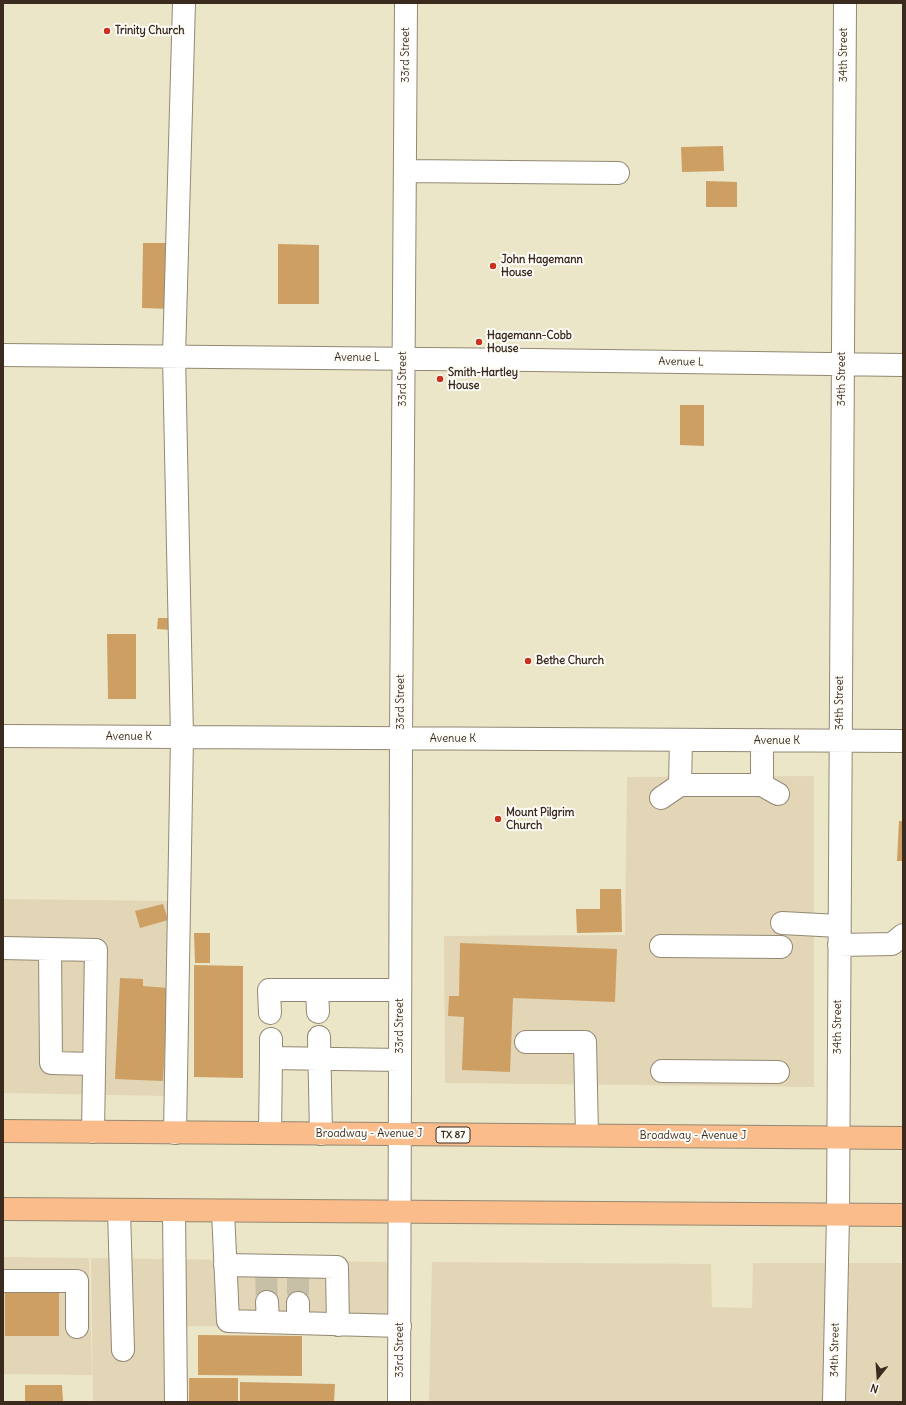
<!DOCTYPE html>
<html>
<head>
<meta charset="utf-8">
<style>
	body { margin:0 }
	#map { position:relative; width:906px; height:1405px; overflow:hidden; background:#ebe6c8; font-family:Delius,sans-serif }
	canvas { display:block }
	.frame { position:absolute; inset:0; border:4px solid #3b2a1e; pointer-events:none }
	.north { position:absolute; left:858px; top:1357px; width:40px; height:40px; -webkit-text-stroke:3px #fdfcf7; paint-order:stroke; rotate:197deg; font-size:11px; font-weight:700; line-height:16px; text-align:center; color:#3b2a1e }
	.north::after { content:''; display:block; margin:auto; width:14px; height:18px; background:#3b2a1e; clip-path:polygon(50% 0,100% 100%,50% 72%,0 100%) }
</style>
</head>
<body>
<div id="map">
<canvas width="906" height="1405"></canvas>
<div class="frame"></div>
<div class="north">N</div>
</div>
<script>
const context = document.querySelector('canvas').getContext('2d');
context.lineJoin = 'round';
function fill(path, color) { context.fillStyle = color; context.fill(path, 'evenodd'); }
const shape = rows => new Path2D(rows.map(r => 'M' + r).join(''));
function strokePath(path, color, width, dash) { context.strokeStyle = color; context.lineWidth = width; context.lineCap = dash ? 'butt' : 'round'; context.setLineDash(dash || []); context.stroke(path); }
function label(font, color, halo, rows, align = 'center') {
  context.font = font + ' Delius,sans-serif'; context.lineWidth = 4; context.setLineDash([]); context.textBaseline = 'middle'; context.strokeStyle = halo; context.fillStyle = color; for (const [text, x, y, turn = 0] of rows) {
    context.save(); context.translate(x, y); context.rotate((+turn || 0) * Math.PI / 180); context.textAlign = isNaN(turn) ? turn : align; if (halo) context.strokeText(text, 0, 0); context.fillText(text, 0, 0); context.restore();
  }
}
const built = shape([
	[814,776,814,1087,445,1083,444,936,625,935,627,777],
	[3,899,172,901,168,1096,3,1093],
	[3,1257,89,1258,92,1375,3,1374],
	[91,1258,388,1262,386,1327,169,1326,170,1402,93,1402],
	[432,1262,711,1264,712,1307,752,1308,753,1263,903,1263,903,1402,429,1402]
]);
const building = shape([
	[723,146,724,171,682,172,681,147],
	[706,181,737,182,737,207,706,207],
	[143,243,170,243,170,309,142,308],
	[278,244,319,245,319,304,278,304],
	[680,405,704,405,704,446,680,445],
	[158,618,171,618,171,630,157,629],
	[107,634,136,634,136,699,108,699],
	[899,821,903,821,903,861,897,861],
	[600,889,621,889,622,932,577,933,576,909,600,909],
	[163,904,168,920,140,928,135,911],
	[194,933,210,933,210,963,195,963],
	[460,943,617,949,615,1002,513,998,510,1072,462,1070,464,1017,448,1016,449,996,459,996],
	[194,965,243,966,243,1078,194,1077],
	[120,978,143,979,143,986,168,988,163,1081,115,1079],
	[5,1289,59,1289,59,1336,5,1336],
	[198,1335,302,1336,302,1376,198,1375],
	[189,1378,238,1378,238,1402,189,1402],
	[240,1382,335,1384,334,1402,240,1402],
	[25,1385,62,1385,63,1401,79,1401,79,1402,25,1402]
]);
const minorTunnel = shape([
	[266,1273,267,1302],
	[298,1273,298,1303]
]);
const minor = shape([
	[405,171,618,173],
	[3,355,532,360,903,365],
	[3,736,903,741],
	[680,785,681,740],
	[762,785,762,740],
	[661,798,680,785,762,785,778,794],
	[782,923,839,926],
	[839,945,892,944,903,935],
	[661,946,781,947],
	[3,948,96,950,93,1132],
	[50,949,51,1063,94,1064],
	[317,990,318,1012],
	[270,1013,269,990,400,990],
	[319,1037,321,1134],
	[271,1039,271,1058,400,1060],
	[526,1042,585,1042,587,1135],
	[662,1071,778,1072],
	[175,1133,182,737,174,356,184,3],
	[270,1133,271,1058],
	[119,1210,123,1350],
	[174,1211,176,1402],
	[223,1211,228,1321,400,1326],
	[225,1265,337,1267,338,1325],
	[3,1281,77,1281,77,1327],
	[267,1302,268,1322],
	[298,1323,298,1303],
	[399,1402,401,738,406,3],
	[834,1402,838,1215,845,3]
]);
const major = shape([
	[3,1131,903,1138],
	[3,1209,903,1215]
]);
const markers = [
	[107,31,4,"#c8321e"],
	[493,266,4,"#c8321e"],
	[479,342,4,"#c8321e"],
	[440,379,4,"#c8321e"],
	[528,661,4,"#c8321e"],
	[498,819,4,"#c8321e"]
];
const shields = [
	[453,1135,34]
];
const shieldNames = [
	["TX 87",453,1135]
];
const poiNames = [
	["Trinity Church",115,31],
	["John Hagemann",501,260],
	["House",501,273],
	["Hagemann-Cobb",487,336],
	["House",487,349],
	["Smith-Hartley",448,373],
	["House",448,386],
	["Bethe Church",536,661],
	["Mount Pilgrim",506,813],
	["Church",506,826]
];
const streetNames = [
	["33rd Street",406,55,-90],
	["34th Street",844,55,-90],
	["Avenue L",357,358],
	["Avenue L",681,362,1],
	["33rd Street",403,379,-90],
	["34th Street",842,379,-90],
	["33rd Street",401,702,-90],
	["34th Street",840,703,-90],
	["Avenue K",129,737],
	["Avenue K",453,739],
	["Avenue K",777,741],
	["33rd Street",400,1026,-90],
	["34th Street",838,1027,-90],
	["Broadway - Avenue J",369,1134],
	["Broadway - Avenue J",693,1136],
	["33rd Street",400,1350,-90],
	["34th Street",835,1350,-89]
];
fill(built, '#e2d6b7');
fill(building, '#ce9f62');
strokePath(minorTunnel, '#c8c0a6', 22, [22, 11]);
strokePath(minor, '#938873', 24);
strokePath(major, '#938873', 24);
strokePath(minor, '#fff', 22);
strokePath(major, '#f9bc8a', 22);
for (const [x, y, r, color] of markers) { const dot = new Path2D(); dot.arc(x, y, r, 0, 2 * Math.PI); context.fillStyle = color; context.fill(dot); strokePath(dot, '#fdfcf7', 1.5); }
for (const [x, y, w] of shields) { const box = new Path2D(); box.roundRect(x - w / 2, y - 8, w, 16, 3); context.fillStyle = '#fdfcf7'; context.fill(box); strokePath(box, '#3b2a1e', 1); }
label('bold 10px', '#3b2a1e', null, shieldNames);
label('bold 11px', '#3b2a1e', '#fdfcf7', poiNames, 'left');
label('11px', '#3b2a1e', '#fdfcf7', streetNames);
</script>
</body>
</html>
